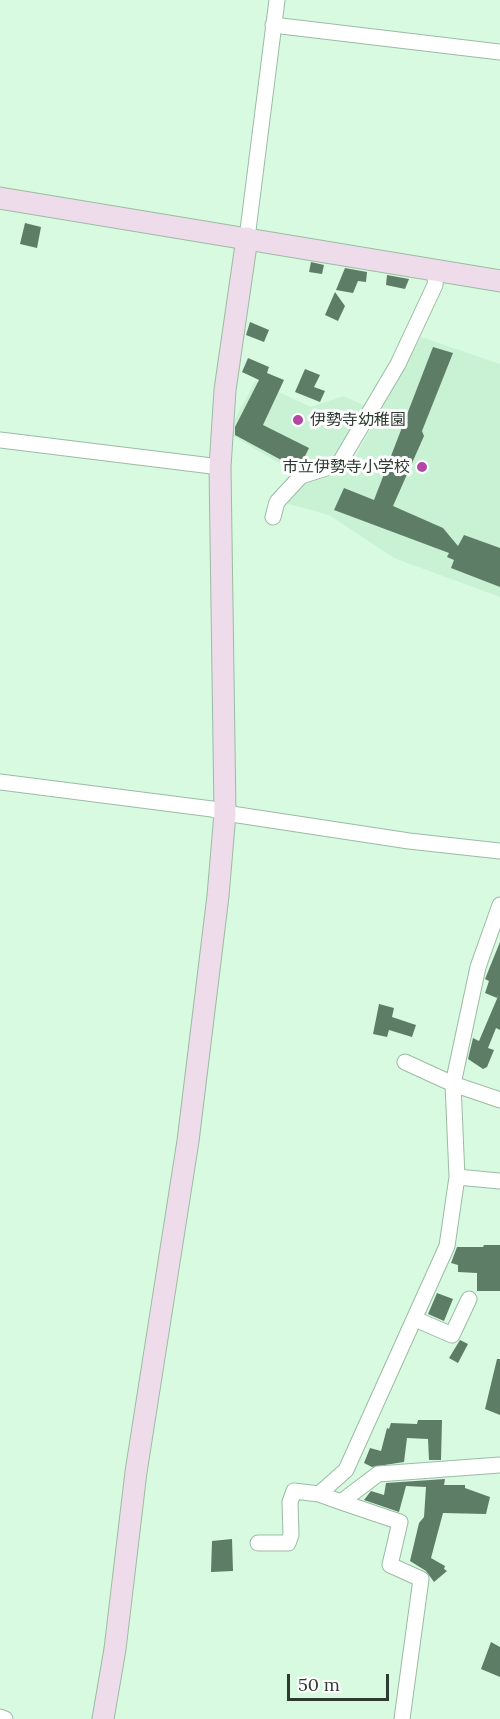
<!DOCTYPE html>
<html>
<head>
<meta charset="utf-8">
<style>
	body { margin:0 }
	#map { position:relative; width:500px; height:1719px; overflow:hidden; background:#d8fae1; font-family:Lora,serif }
	canvas { display:block }
	.scale { position:absolute; left:287px; top:1674px; width:102px; height:27px; box-sizing:border-box; border:3px solid #2e3b31; border-top:0; padding-left:8px; font-size:18px; line-height:21px; white-space:nowrap; color:#2e3b31; -webkit-text-stroke:4px #fff; paint-order:stroke }
</style>
</head>
<body>
<div id="map">
<canvas width="500" height="1719"></canvas>
<div class="scale">50 m</div>
</div>
<script>
const context = document.querySelector('canvas').getContext('2d');
context.lineJoin = 'round';
function fill(path, color) { context.fillStyle = color; context.fill(path, 'evenodd'); }
const shape = rows => new Path2D(rows.map(r => 'M' + r).join(''));
function strokePath(path, color, width, dash) { context.strokeStyle = color; context.lineWidth = width; context.lineCap = dash ? 'butt' : 'round'; context.setLineDash(dash || []); context.stroke(path); }
function label(font, color, halo, rows, align = 'center') {
  context.font = font + ' Lora,"Noto Sans JP",serif'; context.lineWidth = 6; context.setLineDash([]); context.textBaseline = 'middle'; context.strokeStyle = halo; context.fillStyle = color; for (const [text, x, y, turn = 0] of rows) {
    context.save(); context.translate(x, y); context.rotate((+turn || 0) * Math.PI / 180); context.textAlign = isNaN(turn) ? turn : align; if (halo) context.strokeText(text, 0, 0); context.fillText(text, 0, 0); context.restore();
  }
}
const built = shape([
	[421,337,500,364,500,597,394,558,329,515,285,503,307,479,334,473,353,461],
	[255,381,311,407,344,396,369,408,337,459,296,473,228,433]
]);
const building = shape([
	[25,223,41,227,37,248,20,244],
	[311,262,324,265,322,274,309,272],
	[345,268,367,272,366,282,358,281,353,293,336,290],
	[387,275,409,279,405,289,386,285],
	[335,292,345,306,338,321,325,315],
	[250,322,269,330,264,342,246,335],
	[433,347,453,353,422,431,424,436,393,506,443,528,458,546,464,535,500,548,500,587,451,568,454,560,447,557,449,553,334,510,344,488,374,500],
	[248,358,269,367,267,373,284,380,263,425,309,448,300,466,296,468,235,435,235,427,259,380,242,372],
	[305,369,320,375,314,387,325,391,320,402,295,392],
	[500,942,500,1030,496,1028,488,1048,494,1050,487,1067,483,1069,468,1059,473,1038,479,1041,499,994,497,998,485,993,489,981,485,979],
	[379,1004,394,1008,392,1017,416,1025,412,1037,389,1030,387,1037,373,1034],
	[484,1245,500,1245,500,1291,477,1291,477,1273,458,1272,458,1265,451,1263,457,1247,483,1247],
	[437,1293,453,1299,444,1321,428,1314],
	[460,1340,468,1344,458,1363,449,1358],
	[497,1359,500,1359,500,1415,485,1409],
	[418,1420,442,1420,441,1460,429,1460,428,1439,407,1438,404,1462,372,1467,364,1463,370,1448,381,1451,387,1428,389,1429,391,1423,417,1424],
	[445,1479,444,1485,465,1485,465,1488,490,1497,486,1514,443,1513,431,1558,445,1566,444,1569,447,1571,434,1582,426,1571,410,1561,419,1523,424,1517,426,1487,406,1486,399,1512,364,1500,371,1491,384,1495,386,1483],
	[232,1539,233,1571,211,1572,212,1541],
	[491,1642,500,1647,500,1677,481,1669]
]);
const street = shape([
	[273,25,500,52],
	[247,238,277,0],
	[0,440,220,467],
	[273,517,277,502,301,476,339,464,398,364,435,285,436,270],
	[0,782,212,809,225,813,409,841,500,851],
	[405,1062,453,1084,500,1100],
	[457,1177,500,1181],
	[415,1319,452,1335,469,1299],
	[319,1494,346,1470,447,1246,457,1177,453,1084,478,967,500,905],
	[341,1502,400,1522,390,1565,421,1579,402,1719],
	[258,1543,288,1543,291,1535,290,1502,294,1491,319,1494,341,1502,378,1474,500,1465],
	[0,1717,5,1719]
]);
const secondary = shape([
	[0,198,500,281],
	[103,1719,115,1649,136,1472,188,1141,218,896,225,813,220,467,225,390,247,238]
]);
const markers = [
	[298,420,6,"#b446a5"],
	[422,467,6,"#b446a5"]
];
const poiNames = [
	["伊勢寺幼稚園",310,420],
	["市立伊勢寺小学校",410,467,"right"]
];
fill(built, '#c9f1d3');
fill(building, '#5e7d66');
strokePath(street, '#9bbba3', 17);
strokePath(secondary, '#9bbba3', 23);
strokePath(street, '#fff', 15);
strokePath(secondary, '#eedceb', 21);
for (const [x, y, r, color] of markers) { const dot = new Path2D(); dot.arc(x, y, r, 0, 2 * Math.PI); context.fillStyle = color; context.fill(dot); strokePath(dot, '#fff', 2); }
label('16px', '#2e3b31', '#fff', poiNames, 'left');
</script>
</body>
</html>
